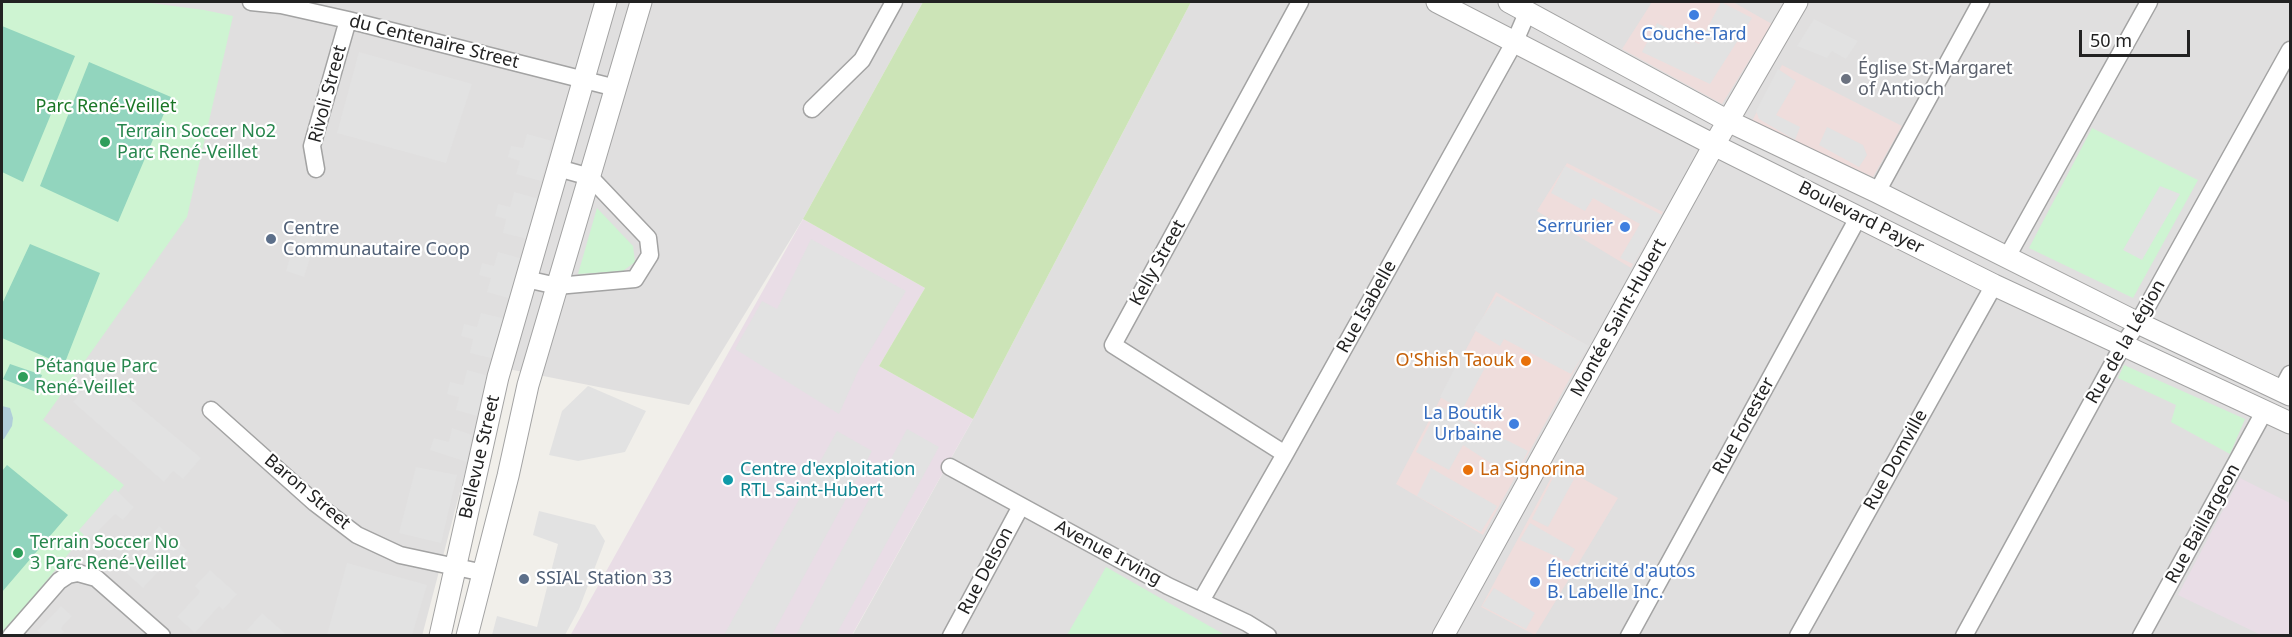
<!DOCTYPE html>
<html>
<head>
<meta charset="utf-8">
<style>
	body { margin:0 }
	#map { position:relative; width:2292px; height:637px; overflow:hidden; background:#f1efea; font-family:"Noto Sans",sans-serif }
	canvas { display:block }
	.frame { position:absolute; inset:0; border:3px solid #222; pointer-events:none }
	.scale { position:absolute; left:2079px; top:30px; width:111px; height:27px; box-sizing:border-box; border:3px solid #222; border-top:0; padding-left:8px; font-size:18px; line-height:21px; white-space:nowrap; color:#222; -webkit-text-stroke:4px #fff; paint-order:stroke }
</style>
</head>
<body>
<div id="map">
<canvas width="2292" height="637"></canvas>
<div class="frame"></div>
<div class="scale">50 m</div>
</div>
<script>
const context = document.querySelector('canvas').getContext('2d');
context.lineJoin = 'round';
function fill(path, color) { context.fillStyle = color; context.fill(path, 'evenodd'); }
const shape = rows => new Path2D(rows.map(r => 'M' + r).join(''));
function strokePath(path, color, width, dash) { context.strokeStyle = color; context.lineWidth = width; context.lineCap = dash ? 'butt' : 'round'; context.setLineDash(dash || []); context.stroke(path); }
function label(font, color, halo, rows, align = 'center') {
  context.font = font + ' "Noto Sans",sans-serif'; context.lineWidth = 4.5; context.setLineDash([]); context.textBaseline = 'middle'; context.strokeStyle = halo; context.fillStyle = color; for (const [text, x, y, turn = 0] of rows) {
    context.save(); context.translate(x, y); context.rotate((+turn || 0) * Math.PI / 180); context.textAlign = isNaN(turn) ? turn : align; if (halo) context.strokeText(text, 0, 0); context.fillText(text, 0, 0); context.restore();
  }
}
const residential = shape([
	[2,2,923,2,803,219,689,405,493,366,422,636,2,635],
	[1191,2,2290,2,2290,635,852,636,973,419]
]);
const commercial = shape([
	[1652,2,1733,2,1772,24,1722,104,1622,49],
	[1782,65,1902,126,1873,177,1752,121],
	[1567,163,1663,212,1631,268,1537,211],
	[1496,292,1588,346,1483,535,1396,484],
	[1558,465,1618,498,1535,635,1481,607]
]);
const industrial = shape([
	[803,219,925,288,879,366,973,419,852,635,570,636],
	[2240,478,2290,503,2290,635,2261,635,2178,595]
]);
const grass = shape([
	[923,2,1191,2,973,419,879,366,925,288,803,219]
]);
const park = shape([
	[2,2,143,2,204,10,233,16,187,217,43,420,124,485,2,636],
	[2092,128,2198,180,2133,298,2029,248],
	[597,208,633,246,635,262,623,271,578,274],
	[2124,365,2245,419,2230,454,2171,422,2176,405,2118,378],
	[1106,567,1225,635,1067,635]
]);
const pitch = shape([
	[2,26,75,56,23,182,2,172],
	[89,62,171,97,118,222,40,186],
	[30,244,100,273,64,365,2,338,2,304],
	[10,364,42,375,36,392,3,379],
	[7,465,68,515,2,592,2,471]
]);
const parking = shape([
	[1721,2,1752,18,1710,84,1642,52,1657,23,1699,44],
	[1814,19,1858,41,1846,59,1832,51,1827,58,1797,46],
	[359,52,472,84,446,163,337,133],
	[1778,69,1796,81,1776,115,1800,127,1795,140,1759,119,1756,111],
	[1827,127,1863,145,1867,155,1859,167,1819,145],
	[527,134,552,141,541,181,516,174,520,161,508,157,511,146,523,148],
	[1565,166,1662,215,1633,264,1620,258,1640,224,1593,198,1585,211,1551,193],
	[2160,186,2180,194,2142,260,2123,250],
	[514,192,539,199,528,239,503,233,506,219,495,216,498,204,510,207],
	[301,222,319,229,304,277,286,271],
	[811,239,906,291,859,369,839,414,735,349,762,301,777,309],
	[498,252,523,259,512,299,487,292,491,278,479,275,482,263,494,266],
	[1497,296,1589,346,1571,374,1504,339,1500,346,1474,330],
	[481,313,506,319,495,359,470,353,473,339,461,336,464,324,477,327],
	[1464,350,1487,364,1462,410,1440,397],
	[467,370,492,377,481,417,456,410,459,397,447,394,450,382,463,385],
	[98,372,201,458,183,479,173,471,164,482,73,402],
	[588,386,646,411,625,452,578,461,549,455,562,411],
	[1439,406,1528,451,1514,478,1463,445,1449,470,1416,452],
	[452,428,472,435,467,462,430,450,434,438,449,442],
	[907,429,939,447,836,635,796,635],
	[837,431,872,451,772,635,724,635],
	[416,467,457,475,441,543,399,533],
	[1431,468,1497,506,1481,532,1417,496],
	[1557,470,1574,479,1548,527,1532,519],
	[115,489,134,507,123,520,115,514,89,540,79,530],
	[539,511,595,525,605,541,579,609,565,635,492,635,497,616,537,627,558,544,533,535],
	[1530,523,1575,549,1568,562,1520,540],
	[159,526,187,550,173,565,168,561,143,588,126,573,150,547,145,542],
	[347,563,427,585,412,635,327,635],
	[210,570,237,594,223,610,219,606,195,633,177,617,200,592,195,586],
	[1494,588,1535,613,1526,629,1482,606],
	[61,606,72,616,61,628,64,632,60,635,43,635,37,631],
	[262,613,287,635,251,635,252,634,247,630]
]);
const water = shape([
	[2,406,10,408,13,418,12,426,4,439,2,439]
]);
const minor = shape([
	[251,2,281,5,348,20,616,88],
	[812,109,862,60,894,2],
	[316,169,312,146,348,20],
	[1877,192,1981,2],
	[2007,257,2149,2],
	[526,279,557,286,635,279,650,255,648,238,590,177,558,168],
	[2281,391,2290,374],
	[211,410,315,503,357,535,400,555,484,573],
	[1285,454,1113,345,1300,2],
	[950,467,1168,586,1247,623,1268,636],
	[1201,601,1285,454,1515,41,1528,11],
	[11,636,59,581,68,575,78,573,96,578,162,636],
	[951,636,1021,506],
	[1629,636,1859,216],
	[1798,636,1994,285],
	[1964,636,2123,345,2138,323,2290,50],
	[2141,636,2264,412]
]);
const tertiary = shape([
	[1437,2,1714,145,1994,285,2290,423],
	[1509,2,1728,121,1877,192,2138,323,2290,395],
	[440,636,498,377,606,2],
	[467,636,508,476,528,385,641,2],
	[1443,636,1714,145,1797,2]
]);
const markers = [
	[1694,15,6,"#3f7fe0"],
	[1846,79,6,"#6b7280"],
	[105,142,6,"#2e9e5b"],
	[1625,227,6,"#3f7fe0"],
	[271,239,6,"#5c6f8a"],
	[1526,361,6,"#e8710a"],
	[23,377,6,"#2e9e5b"],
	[1514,424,6,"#3f7fe0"],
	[1468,470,6,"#e8710a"],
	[728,480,6,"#0f9aa8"],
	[18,553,6,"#2e9e5b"],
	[524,579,6,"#5c6f8a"],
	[1535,582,6,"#3f7fe0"]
];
const shopNames = [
	["Couche-Tard",1694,35,"center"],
	["Serrurier",1613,227],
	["La Boutik",1502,414],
	["Urbaine",1502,435],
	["Électricité d'autos",1547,572,"left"],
	["B. Labelle Inc.",1547,593,"left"]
];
const streetNames = [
	["du Centenaire Street",434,42,14],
	["Rivoli Street",328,94,-75],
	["Boulevard Payer",1861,218,27],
	["Kelly Street",1158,263,-61],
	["Rue Isabelle",1367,307,-61],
	["Montée Saint-Hubert",1619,318,-61],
	["Rue de la Légion",2126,342,-60],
	["Rue Forester",1744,426,-61],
	["Bellevue Street",480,457,-77],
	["Rue Domville",1896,460,-61],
	["Baron Street",307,492,40],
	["Rue Baillargeon",2203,524,-61],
	["Avenue Irving",1108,553,28],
	["Rue Delson",986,571,-62]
];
const worshipNames = [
	["Église St-Margaret",1858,69],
	["of Antioch",1858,90]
];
const parkNames = [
	["Parc René-Veillet",106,107]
];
const leisureNames = [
	["Terrain Soccer No2",117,132],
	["Parc René-Veillet",117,153],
	["Pétanque Parc",35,367],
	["René-Veillet",35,388],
	["Terrain Soccer No",30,543],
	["3 Parc René-Veillet",30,564]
];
const serviceNames = [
	["Centre",283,229],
	["Communautaire Coop",283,250],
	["SSIAL Station 33",536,579]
];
const foodNames = [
	["O'Shish Taouk",1514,361],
	["La Signorina",1480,470,"left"]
];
const cultureNames = [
	["Centre d'exploitation",740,470],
	["RTL Saint-Hubert",740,491]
];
fill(residential, '#e0dfdf');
fill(commercial, '#efdddc');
fill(industrial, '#e9dde6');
fill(grass, '#cce4b7');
fill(park, '#cef4d2');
fill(pitch, '#92d5be');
fill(parking, '#e2e2e2');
fill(water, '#b0ced9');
strokePath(minor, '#a3a3a3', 19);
strokePath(tertiary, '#a3a3a3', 23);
strokePath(minor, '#fff', 16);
strokePath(tertiary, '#fff', 21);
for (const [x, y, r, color] of markers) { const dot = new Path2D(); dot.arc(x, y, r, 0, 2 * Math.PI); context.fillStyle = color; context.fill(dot); strokePath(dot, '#fff', 2); }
label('18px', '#366cbe', '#fff', shopNames, 'right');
label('18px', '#222', '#fff', streetNames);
label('18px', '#5b616d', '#fff', worshipNames, 'left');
label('18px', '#1a7625', '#fff', parkNames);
label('18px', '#27864d', '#fff', leisureNames, 'left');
label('18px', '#4e5e75', '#fff', serviceNames, 'left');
label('18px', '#c56008', '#fff', foodNames, 'right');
label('18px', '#0d838f', '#fff', cultureNames, 'left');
</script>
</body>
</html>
